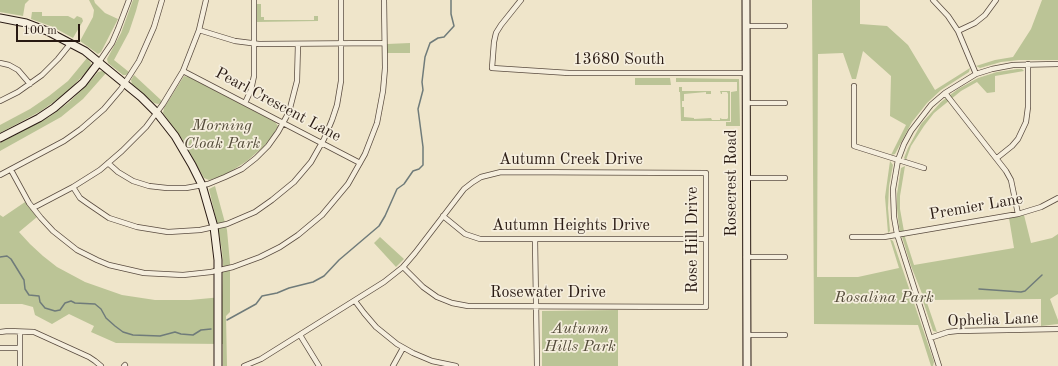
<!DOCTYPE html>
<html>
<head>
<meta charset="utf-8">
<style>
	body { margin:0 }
	#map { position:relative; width:1058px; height:366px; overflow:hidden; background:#efe5ca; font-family:"Old Standard TT",serif }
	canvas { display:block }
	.scale { position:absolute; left:16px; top:24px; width:64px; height:18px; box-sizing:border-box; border:2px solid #281912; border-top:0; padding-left:5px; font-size:12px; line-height:14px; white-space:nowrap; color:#281912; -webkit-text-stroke:3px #f5eedd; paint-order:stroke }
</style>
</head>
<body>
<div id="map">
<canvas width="1058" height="366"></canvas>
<div class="scale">100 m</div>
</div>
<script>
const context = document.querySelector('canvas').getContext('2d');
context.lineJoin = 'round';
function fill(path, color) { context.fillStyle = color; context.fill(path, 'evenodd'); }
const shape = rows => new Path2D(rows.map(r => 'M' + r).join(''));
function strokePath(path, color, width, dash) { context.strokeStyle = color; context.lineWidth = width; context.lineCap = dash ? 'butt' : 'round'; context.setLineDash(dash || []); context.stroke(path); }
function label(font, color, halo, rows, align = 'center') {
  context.font = font + ' "Old Standard TT",serif'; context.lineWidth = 3.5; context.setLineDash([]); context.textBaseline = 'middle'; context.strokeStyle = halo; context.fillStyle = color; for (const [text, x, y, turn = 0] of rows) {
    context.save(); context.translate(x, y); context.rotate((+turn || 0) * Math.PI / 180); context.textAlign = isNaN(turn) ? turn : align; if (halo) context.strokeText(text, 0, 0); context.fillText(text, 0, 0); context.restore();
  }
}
const green = shape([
	[0,0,29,0,25,4,23,16,0,12],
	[89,0,94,0,95,3,105,13,118,19,101,52,98,54,80,41,93,17,94,10],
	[133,0,139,0,136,11,129,32,114,60,129,72,126,75,123,75,108,63,107,59,121,33],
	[812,0,860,0,860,24,887,26,908,45,935,90,970,68,969,72,941,90,927,103,912,122,895,154,891,155,906,125,890,116,891,76,863,51,856,79,852,79,843,53,818,54,817,277,858,277,899,268,890,239,893,241,934,362,933,366,931,366,918,325,814,324],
	[1042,0,1058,0,1058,60,1019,60,1001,62,980,68,976,66,995,60,1013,57,1031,29],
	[257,4,261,4,261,17,264,17,264,20,314,20,314,16,318,16,318,21,257,22],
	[32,12,42,12,42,16,68,16,74,19,77,16,82,18,83,21,73,38,53,27,31,19],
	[410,43,410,53,387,53,387,44],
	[87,58,91,63,90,68,66,93,41,111,0,133,0,125,30,109,49,96,68,81],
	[1017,69,1022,69,1024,71,995,76,995,92,987,93,977,82,961,91,934,113,924,126,911,146,906,160,904,158,908,148,921,124,941,102,958,89,978,78,997,72],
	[102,71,106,73,83,99,61,117,0,151,0,143,49,117,68,103,87,85,98,72],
	[134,75,162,101,161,103,158,104,154,103,132,84,131,80],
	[184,76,189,77,275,122,278,126,273,135,264,146,247,161,225,175,209,180,204,178,183,140,163,113,164,108],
	[635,78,670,78,671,85,635,85],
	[676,78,739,79,740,126,726,126,726,122,731,122,731,92,737,91,737,82,676,82],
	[679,87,682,87,682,91,711,91,711,94,706,94,706,92,684,94,684,101,682,101,682,107,684,107,684,117,694,118,694,119,711,118,712,120,720,120,720,118,722,119,727,119,728,118,728,94,727,92,722,92,722,94,721,94,720,91,730,91,730,121,681,121,680,92,679,92],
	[890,161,893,165,889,186,888,208,890,231,888,233,885,197],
	[905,166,900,196,900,209,905,237,914,265,1014,248,1009,218,1024,215,1031,243,1052,238,1058,234,1058,294,1050,299,1058,320,1058,324,1041,326,1041,299,926,300,937,332,933,331,922,298,923,296,911,266,899,227,897,208,897,194,901,168],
	[215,186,227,230,230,263,230,312,226,316,227,366,223,366,223,344,116,343,91,332,94,326,69,314,52,324,35,315,33,307,22,304,0,304,0,215,3,217,25,202,37,217,19,232,30,244,43,256,57,267,85,282,122,295,155,300,190,300,222,297,223,264,222,250,217,223,209,189],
	[380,237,404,259,396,267,374,243],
	[618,310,618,366,542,366,542,311]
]);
const stream = shape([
	[0,257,7,256,11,259,24,280,25,289,29,295,39,296,40,302,45,308,55,311,60,310,65,303,71,301,75,303,95,304,101,309,106,318,115,326,123,332,133,335,160,336,175,332,181,334,193,335,201,330,211,329],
	[979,289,1021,292,1025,291,1042,275],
	[227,320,256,304,262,296,277,293,289,288,313,282,324,276,339,260,379,226,385,216,397,189,404,184,413,171,419,169,423,165,423,147,418,109,423,90,422,82,425,57,430,43,438,38,444,37,454,26,451,14,451,0]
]);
const street = shape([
	[521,0,501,25,496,33,494,42,492,68,569,73,746,73],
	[933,0,948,16,958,31,976,74],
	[746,26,785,26],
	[199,30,235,41,259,44,384,43],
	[958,31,975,23,985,15,996,0],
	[99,62,112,43,118,29,129,0],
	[0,63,9,65,18,70,30,84],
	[183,71,360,163],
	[854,86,854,146,924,168],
	[945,93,1006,171,1011,180,1018,214],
	[0,101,18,92,42,75,58,59,71,43],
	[245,103,251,90,254,76,254,0],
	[746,103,785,103],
	[997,158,1012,146,1018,139,1026,122,1028,107,1028,64],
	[108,163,118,172,133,181,149,186,167,188,186,188,208,184,225,177,242,169,256,158,268,146,278,132,289,112,297,81,298,44],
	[11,170,29,203,41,218,53,231,77,250,97,260,109,265,144,273,183,275,211,272,233,267,260,257,280,247,298,235,322,215,348,184,365,154,377,123,383,91,385,68,384,0],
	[0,175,64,141,81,129,104,109,121,89,139,61,154,27,162,0],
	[746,178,785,178],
	[73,187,80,198,87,203,109,218,137,227,168,232,200,230,227,224,255,212,272,200,294,182,311,162,324,139,332,120,337,105,341,81,341,0],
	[33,208,73,187,100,170,122,151,146,127,163,104,183,71,199,30,206,0],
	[443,216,465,234,480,239,706,239],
	[852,237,884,237,1018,214,1041,207,1058,198],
	[535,239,537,366],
	[746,257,785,257],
	[355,301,364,313,376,327,397,344,413,353,432,361,456,366],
	[0,332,8,331,34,332,89,357,95,361,101,366],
	[300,335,319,366],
	[747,335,785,335],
	[930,338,948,332,957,331,1058,329],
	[0,348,19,348],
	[20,366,20,332],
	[124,366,125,365],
	[244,366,261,359,384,282,403,267,415,253,464,189,473,182,481,177,501,172,706,173,706,307,468,306,452,303,437,297,423,287,403,267],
	[393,366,403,348],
	[939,366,897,234,894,217,893,189,898,160,904,144,911,131,931,105,945,93,976,74,992,69,1013,65,1058,64]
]);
const secondary = shape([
	[746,0,747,366],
	[0,18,26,23,47,31,85,51,141,97,157,113,175,136,192,165,202,185,214,227,218,260,218,366],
	[0,138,39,118,54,108,83,83,99,62]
]);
const streetNames = [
	["13680 South",619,60],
	["Pearl Crescent Lane",278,105,28],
	["Autumn Creek Drive",571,160],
	["Rosecrest Road",732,183,-90],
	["Premier Lane",976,207,-10],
	["Autumn Heights Drive",571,226],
	["Rose Hill Drive",693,240,-90],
	["Rosewater Drive",548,293],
	["Ophelia Lane",993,320,-2]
];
const parkNames = [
	["Morning",222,126],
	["Cloak Park",222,144],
	["Rosalina Park",884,298],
	["Autumn",580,329],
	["Hills Park",580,347]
];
fill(green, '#bbc496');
strokePath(stream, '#6f7b7a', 1.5);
strokePath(street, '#5a4c40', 6);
strokePath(secondary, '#281912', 9);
strokePath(street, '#f5eedd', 4.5);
strokePath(secondary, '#f5eedd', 7);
label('16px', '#281912', '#f5eedd', streetNames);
label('italic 16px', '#544c3a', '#f5eedd', parkNames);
</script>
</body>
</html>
